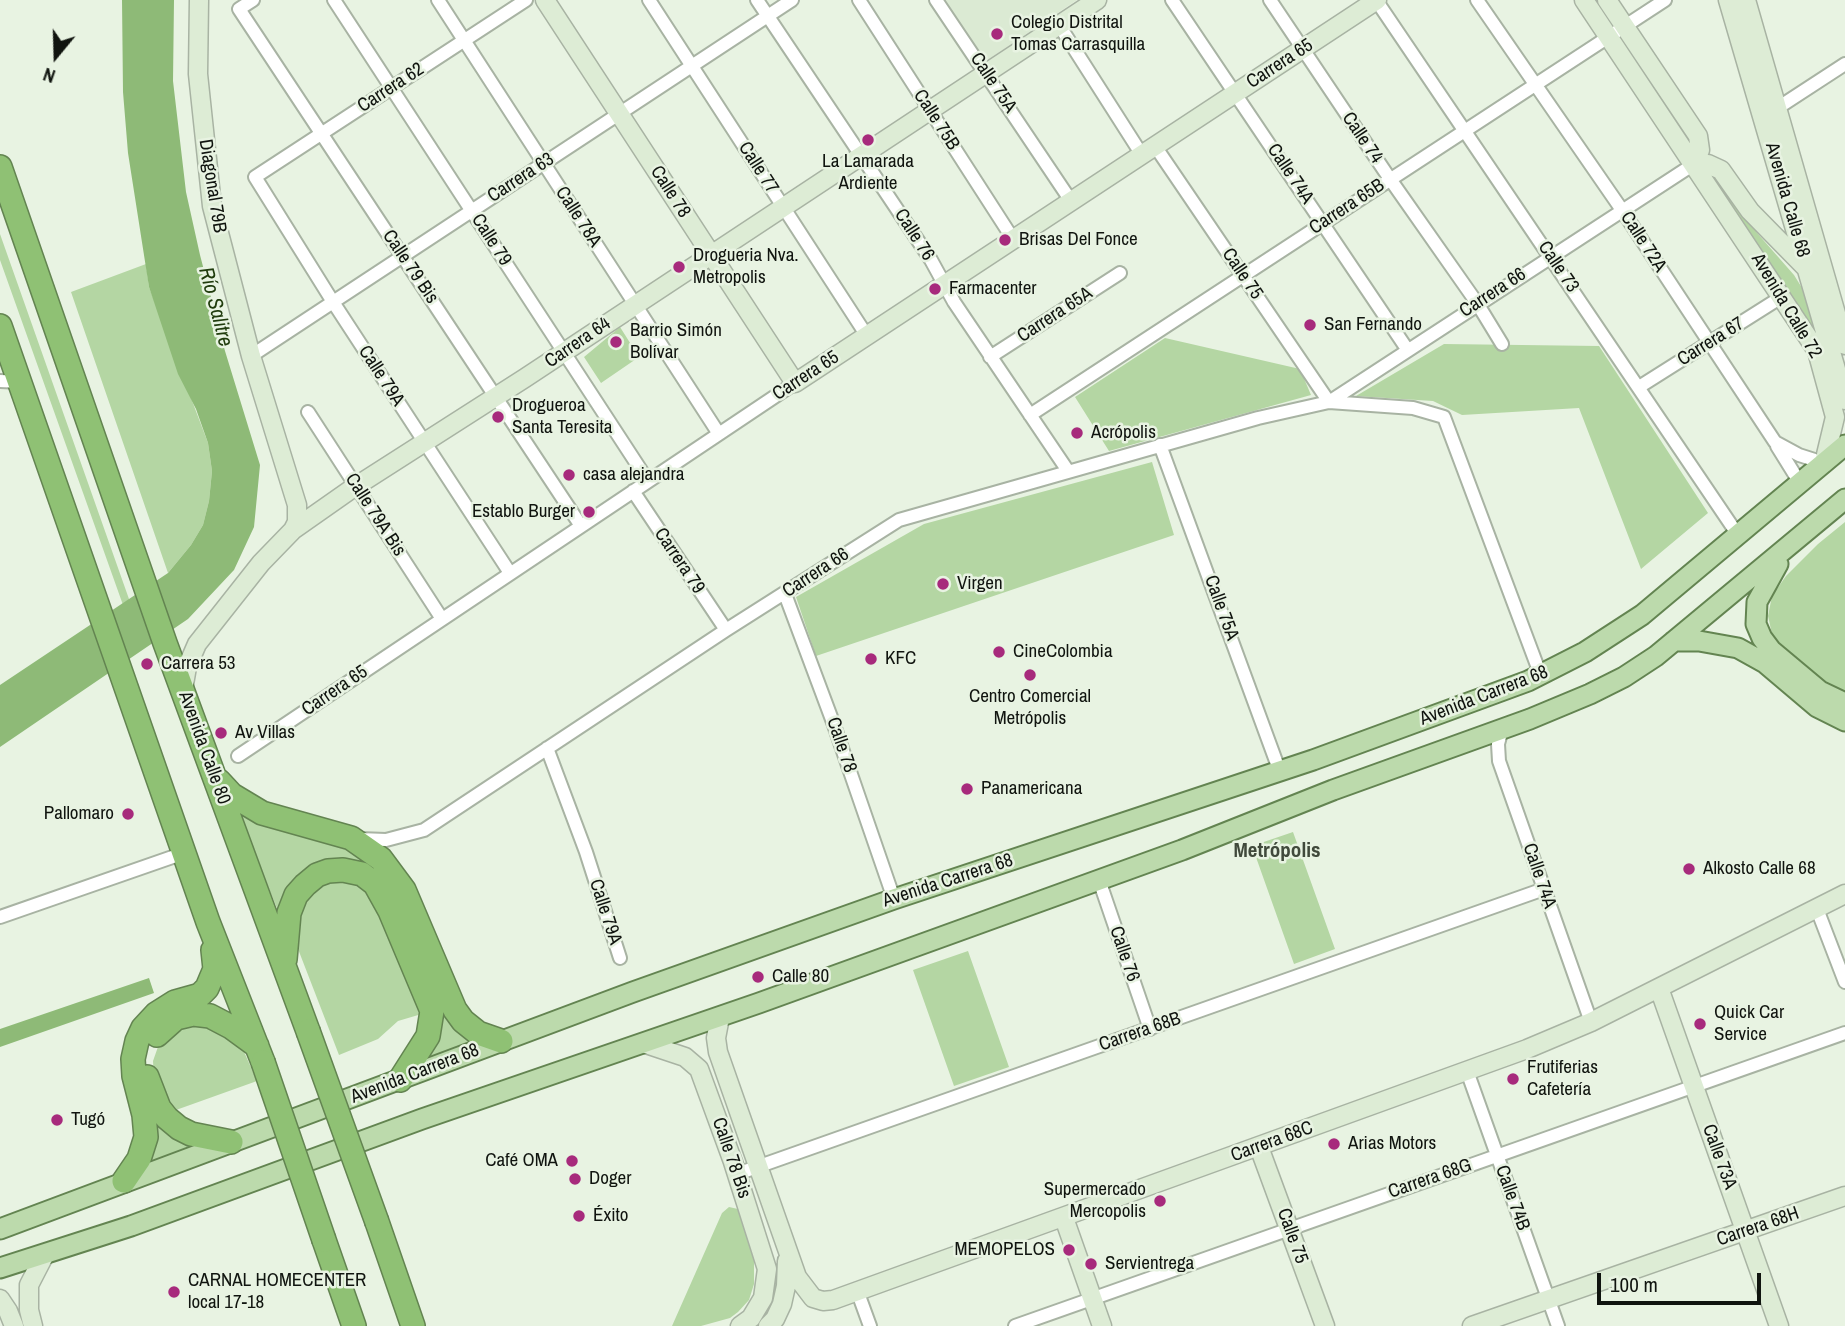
<!DOCTYPE html>
<html>
<head>
<meta charset="utf-8">
<style>
	body { margin:0 }
	#map { position:relative; width:1845px; height:1326px; overflow:hidden; background:#e8f3e2; font-family:"Archivo Narrow",sans-serif }
	canvas { display:block }
	.north { position:absolute; left:21px; top:21px; width:70px; height:70px; -webkit-text-stroke:5px #e8f3e2; paint-order:stroke; rotate:199deg; font-size:19px; font-weight:700; line-height:28px; text-align:center; color:#10140f }
	.north::after { content:''; display:block; margin:auto; width:24px; height:32px; background:#10140f; clip-path:polygon(50% 0,100% 100%,50% 72%,0 100%) }
	.scale { position:absolute; left:1597px; top:1273px; width:164px; height:32px; box-sizing:border-box; border:4px solid #10140f; border-top:0; padding-left:9px; font-size:21px; line-height:24px; white-space:nowrap; color:#10140f; -webkit-text-stroke:5px #e8f3e2; paint-order:stroke }
</style>
</head>
<body>
<div id="map">
<canvas width="1845" height="1326"></canvas>
<div class="north">N</div>
<div class="scale">100 m</div>
</div>
<script>
const context = document.querySelector('canvas').getContext('2d');
context.lineJoin = 'round';
function fill(path, color) { context.fillStyle = color; context.fill(path, 'evenodd'); }
const shape = rows => new Path2D(rows.map(r => 'M' + r).join(''));
function strokePath(path, color, width, dash) { context.strokeStyle = color; context.lineWidth = width; context.lineCap = dash ? 'butt' : 'round'; context.setLineDash(dash || []); context.stroke(path); }
function label(font, color, halo, rows, align = 'center') {
  context.font = font + ' "Archivo Narrow",sans-serif'; context.lineWidth = 5; context.setLineDash([]); context.textBaseline = 'middle'; context.strokeStyle = halo; context.fillStyle = color; for (const [text, x, y, turn = 0] of rows) {
    context.save(); context.translate(x, y); context.rotate((+turn || 0) * Math.PI / 180); context.textAlign = isNaN(turn) ? turn : align; if (halo) context.strokeText(text, 0, 0); context.fillText(text, 0, 0); context.restore();
  }
}
const built = shape([
	[944,0,1077,0,986,61]
]);
const green = shape([
	[1712,178,1718,180,1758,234,1794,275,1807,296,1822,347,1784,285],
	[0,234,135,616,128,619,0,260],
	[146,264,149,287,208,443,212,471,209,501,203,525,191,545,168,573,71,292],
	[620,327,639,357,601,383,584,357],
	[1165,338,1300,369,1311,395,1109,451,1075,397],
	[1444,344,1599,346,1708,513,1641,569,1579,408,1462,415,1433,401,1356,396],
	[1152,462,1174,535,816,656,796,597,924,524],
	[1845,522,1845,696,1823,683,1783,647,1772,634,1768,616,1772,596,1786,576,1818,544],
	[236,808,341,844,375,861,478,1044,415,1067,437,1006,349,862,281,918],
	[1293,832,1335,949,1294,964,1252,846],
	[346,876,376,895,425,1013,398,1021,378,1039,339,1055,293,936,310,886],
	[968,951,1009,1067,954,1086,913,970],
	[204,1021,241,1045,257,1081,176,1110,162,1101,154,1079,153,1061,159,1044,169,1029],
	[153,1120,201,1145,136,1170],
	[729,1207,738,1209,754,1260,754,1284,749,1300,738,1312,730,1318,701,1326,672,1326,722,1213]
]);
const water = shape([
	[122,0,174,0,173,81,186,192,200,255,225,351,260,465,254,527,234,570,188,619,0,747,0,685,168,573,191,545,203,525,209,501,212,471,208,443,196,409,178,374,149,287,128,153,123,92],
	[149,978,154,993,0,1047,0,1029]
]);
const street = shape([
	[253,0,239,9,581,526],
	[334,0,648,481],
	[438,0,719,434],
	[649,0,867,336],
	[757,0,931,260,954,302,1068,471],
	[859,0,1013,239],
	[936,0,1071,201],
	[1172,0,1407,349],
	[1270,0,1390,179,1477,303,1502,344],
	[1376,0,1738,535],
	[1477,0,1622,210,1775,442,1799,455,1824,463],
	[1059,25,1142,155],
	[1776,109,1845,64],
	[1155,146,1329,402,1694,164],
	[251,356,792,0],
	[990,357,1120,273],
	[0,381,21,382],
	[1639,387,1783,296],
	[308,412,442,619],
	[1030,415,1665,0],
	[1160,445,1280,772],
	[1777,446,1800,483],
	[633,491,726,630],
	[510,573,333,302,255,177,526,0],
	[785,594,834,725,894,899],
	[1502,729,1498,744,1499,761,1591,1022],
	[547,748,586,852,620,958],
	[238,756,795,383],
	[359,839,386,840,424,830,726,630,899,520,1258,418,1329,402,1413,408,1444,417,1541,676],
	[1099,880,1150,1029],
	[1817,909,1845,982],
	[0,917,184,853],
	[1467,1071,1558,1326],
	[737,1174,1544,889],
	[858,1293,870,1326],
	[1015,1326,1845,1033]
]);
const secondary = shape([
	[199,0,198,74,212,206,251,356,297,505,297,522,293,530],
	[545,0,795,383,1377,0],
	[1584,0,1817,351,1835,417,1824,463],
	[1607,0,1698,136,1700,150,1694,164],
	[1728,0,1845,400],
	[1746,0,1845,345],
	[1694,164,1708,164,1721,170,1750,211,1805,267],
	[183,690,187,667,197,644,261,563,293,530,350,490,525,378,1097,0],
	[1659,988,1779,1326],
	[720,1017,716,1038,718,1052,797,1277,813,1298,823,1301,833,1300,1527,1049,1591,1022,1845,894],
	[643,1043,685,1057,699,1069,733,1162,767,1269,763,1298,751,1318,740,1326],
	[1259,1147,1325,1326],
	[1064,1218,1102,1326],
	[0,1299,8,1311,14,1326],
	[33,1326,29,1310,29,1285,45,1254],
	[768,1326,775,1319,782,1304,786,1286,787,1261],
	[1472,1326,1845,1196]
]);
const primary = shape([
	[1778,564,1757,602,1756,624,1762,638,1771,650,1820,691,1845,703],
	[1674,641,1699,641,1738,648,1765,663,1817,707,1845,721],
	[0,1229,633,992,894,899,1313,760,1528,681,1585,652,1642,615,1845,445],
	[0,1268,131,1226,422,1119,759,1003,1182,850,1333,790,1530,719,1590,694,1624,677,1656,656,1845,499]
]);
const highway = shape([
	[0,167,165,643,308,1031],
	[0,326,208,922,263,1062],
	[219,781,232,795,262,813,351,838,381,859,404,890,455,1010,463,1021,478,1033,501,1041],
	[285,959,289,913,296,895,305,885,317,875,328,871,343,870,362,874,375,884,390,911,432,1011,428,1036,400,1080],
	[157,1035,176,1018,193,1014,210,1016,231,1027,257,1046],
	[147,1077,159,1108,167,1118,179,1128,191,1134,231,1142],
	[124,1181,139,1159,146,1137,144,1115,134,1076,133,1059,137,1041,143,1028,156,1014,175,1002,200,995,207,988,215,969,213,950],
	[377,1222,413,1326],
	[324,1240,354,1326]
]);
const highwayBridge = shape([
	[308,1031,377,1222],
	[263,1062,324,1240]
]);
const markers = [
	[997,34,7,"#a72a7c"],
	[868,140,7,"#a72a7c"],
	[1005,240,7,"#a72a7c"],
	[679,267,7,"#a72a7c"],
	[935,289,7,"#a72a7c"],
	[1310,325,7,"#a72a7c"],
	[616,342,7,"#a72a7c"],
	[498,417,7,"#a72a7c"],
	[1077,433,7,"#a72a7c"],
	[569,475,7,"#a72a7c"],
	[589,512,7,"#a72a7c"],
	[943,584,7,"#a72a7c"],
	[999,652,7,"#a72a7c"],
	[871,659,7,"#a72a7c"],
	[147,664,7,"#a72a7c"],
	[1030,675,7,"#a72a7c"],
	[221,733,7,"#a72a7c"],
	[967,789,7,"#a72a7c"],
	[128,814,7,"#a72a7c"],
	[1689,869,7,"#a72a7c"],
	[758,977,7,"#a72a7c"],
	[1700,1024,7,"#a72a7c"],
	[1513,1079,7,"#a72a7c"],
	[57,1120,7,"#a72a7c"],
	[1334,1144,7,"#a72a7c"],
	[572,1161,7,"#a72a7c"],
	[575,1179,7,"#a72a7c"],
	[1160,1201,7,"#a72a7c"],
	[579,1216,7,"#a72a7c"],
	[1069,1250,7,"#a72a7c"],
	[1091,1264,7,"#a72a7c"],
	[174,1292,7,"#a72a7c"]
];
const poiNames = [
	["Colegio Distrital",1011,23],
	["Tomas Carrasquilla",1011,45],
	["La Lamarada",868,162,"center"],
	["Ardiente",868,184,"center"],
	["Brisas Del Fonce",1019,240],
	["Drogueria Nva.",693,256],
	["Metropolis",693,278],
	["Farmacenter",949,289],
	["San Fernando",1324,325],
	["Barrio Simón",630,331],
	["Bolívar",630,353],
	["Drogueroa",512,406],
	["Santa Teresita",512,428],
	["Acrópolis",1091,433],
	["casa alejandra",583,475],
	["Establo Burger",575,512,"right"],
	["Virgen",957,584],
	["CineColombia",1013,652],
	["KFC",885,659],
	["Carrera 53",161,664],
	["Centro Comercial",1030,697,"center"],
	["Metrópolis",1030,719,"center"],
	["Av Villas",235,733],
	["Panamericana",981,789],
	["Pallomaro",114,814,"right"],
	["Alkosto Calle 68",1703,869],
	["Calle 80",772,977],
	["Quick Car",1714,1013],
	["Service",1714,1035],
	["Frutiferias",1527,1068],
	["Cafetería",1527,1090],
	["Tugó",71,1120],
	["Arias Motors",1348,1144],
	["Café OMA",558,1161,"right"],
	["Doger",589,1179],
	["Supermercado",1146,1190,"right"],
	["Mercopolis",1146,1212,"right"],
	["Éxito",593,1216],
	["MEMOPELOS",1055,1250,"right"],
	["Servientrega",1105,1264],
	["CARNAL HOMECENTER",188,1281],
	["local 17-18",188,1303]
];
const streetNames = [
	["Carrera 65",1280,64,-33],
	["Calle 75A",993,83,56],
	["Carrera 62",391,88,-33],
	["Calle 75B",936,120,57],
	["Calle 74",1362,138,56],
	["Calle 77",758,168,57],
	["Calle 74A",1290,174,56],
	["Carrera 63",521,178,-33],
	["Diagonal 79B",212,186,81],
	["Calle 78",670,192,57],
	["Avenida Calle 68",1787,200,74],
	["Carrera 65B",1347,207,-33],
	["Calle 78A",578,217,57],
	["Calle 76",914,235,57],
	["Calle 79",491,240,57],
	["Calle 72A",1643,242,57],
	["Calle 79 Bis",410,267,56],
	["Calle 73",1558,267,56],
	["Calle 75",1242,274,56],
	["Carrera 66",1493,293,-33],
	["Avenida Calle 72",1786,306,59],
	["Carrera 65A",1055,315,-33],
	["Carrera 67",1711,342,-32],
	["Carrera 64",578,343,-34],
	["Calle 79A",381,376,57],
	["Carrera 65",806,376,-33],
	["Calle 79A Bis",375,515,57],
	["Carrera 79",679,561,56],
	["Carrera 66",816,573,-33],
	["Calle 75A",1221,608,70],
	["Carrera 65",335,691,-34],
	["Avenida Carrera 68",1484,696,-21],
	["Calle 78",841,745,71],
	["Avenida Calle 80",204,748,70],
	["Calle 74A",1539,876,71],
	["Avenida Carrera 68",948,881,-18],
	["Calle 79A",605,912,72],
	["Calle 76",1124,954,71],
	["Carrera 68B",1140,1032,-19],
	["Avenida Carrera 68",415,1074,-21],
	["Carrera 68C",1272,1142,-20],
	["Calle 73A",1719,1157,70],
	["Calle 78 Bis",731,1158,71],
	["Carrera 68G",1430,1179,-19],
	["Calle 74B",1512,1198,70],
	["Carrera 68H",1758,1227,-19],
	["Calle 75",1292,1236,70]
];
const waterNames = [
	["Río Salitre",215,307,75]
];
const neighbourhoodNames = [
	["Metrópolis",1277,851]
];
fill(built, '#dbead3');
fill(green, '#b4d6a3');
fill(water, '#8eba77');
strokePath(street, '#a8b3a3', 16);
strokePath(secondary, '#a8b3a3', 21);
strokePath(primary, '#638451', 23);
strokePath(highway, '#638451', 26);
strokePath(street, '#fff', 12);
strokePath(secondary, '#ddecd5', 18);
strokePath(primary, '#bcdaac', 19);
strokePath(highway, '#8fc174', 23);
strokePath(highwayBridge, '#638451', 26, []);
strokePath(highwayBridge, '#8fc174', 23);
for (const [x, y, r, color] of markers) { const dot = new Path2D(); dot.arc(x, y, r, 0, 2 * Math.PI); context.fillStyle = color; context.fill(dot); strokePath(dot, '#e8f3e2', 2.5); }
label('19px', '#10140f', '#e8f3e2', poiNames, 'left');
label('19px', '#10140f', '#e8f3e2', streetNames);
label('italic 21px', '#203c0d', '#e8f3e2', waterNames);
label('bold 21px', '#40493b', '#e8f3e2', neighbourhoodNames);
</script>
</body>
</html>
